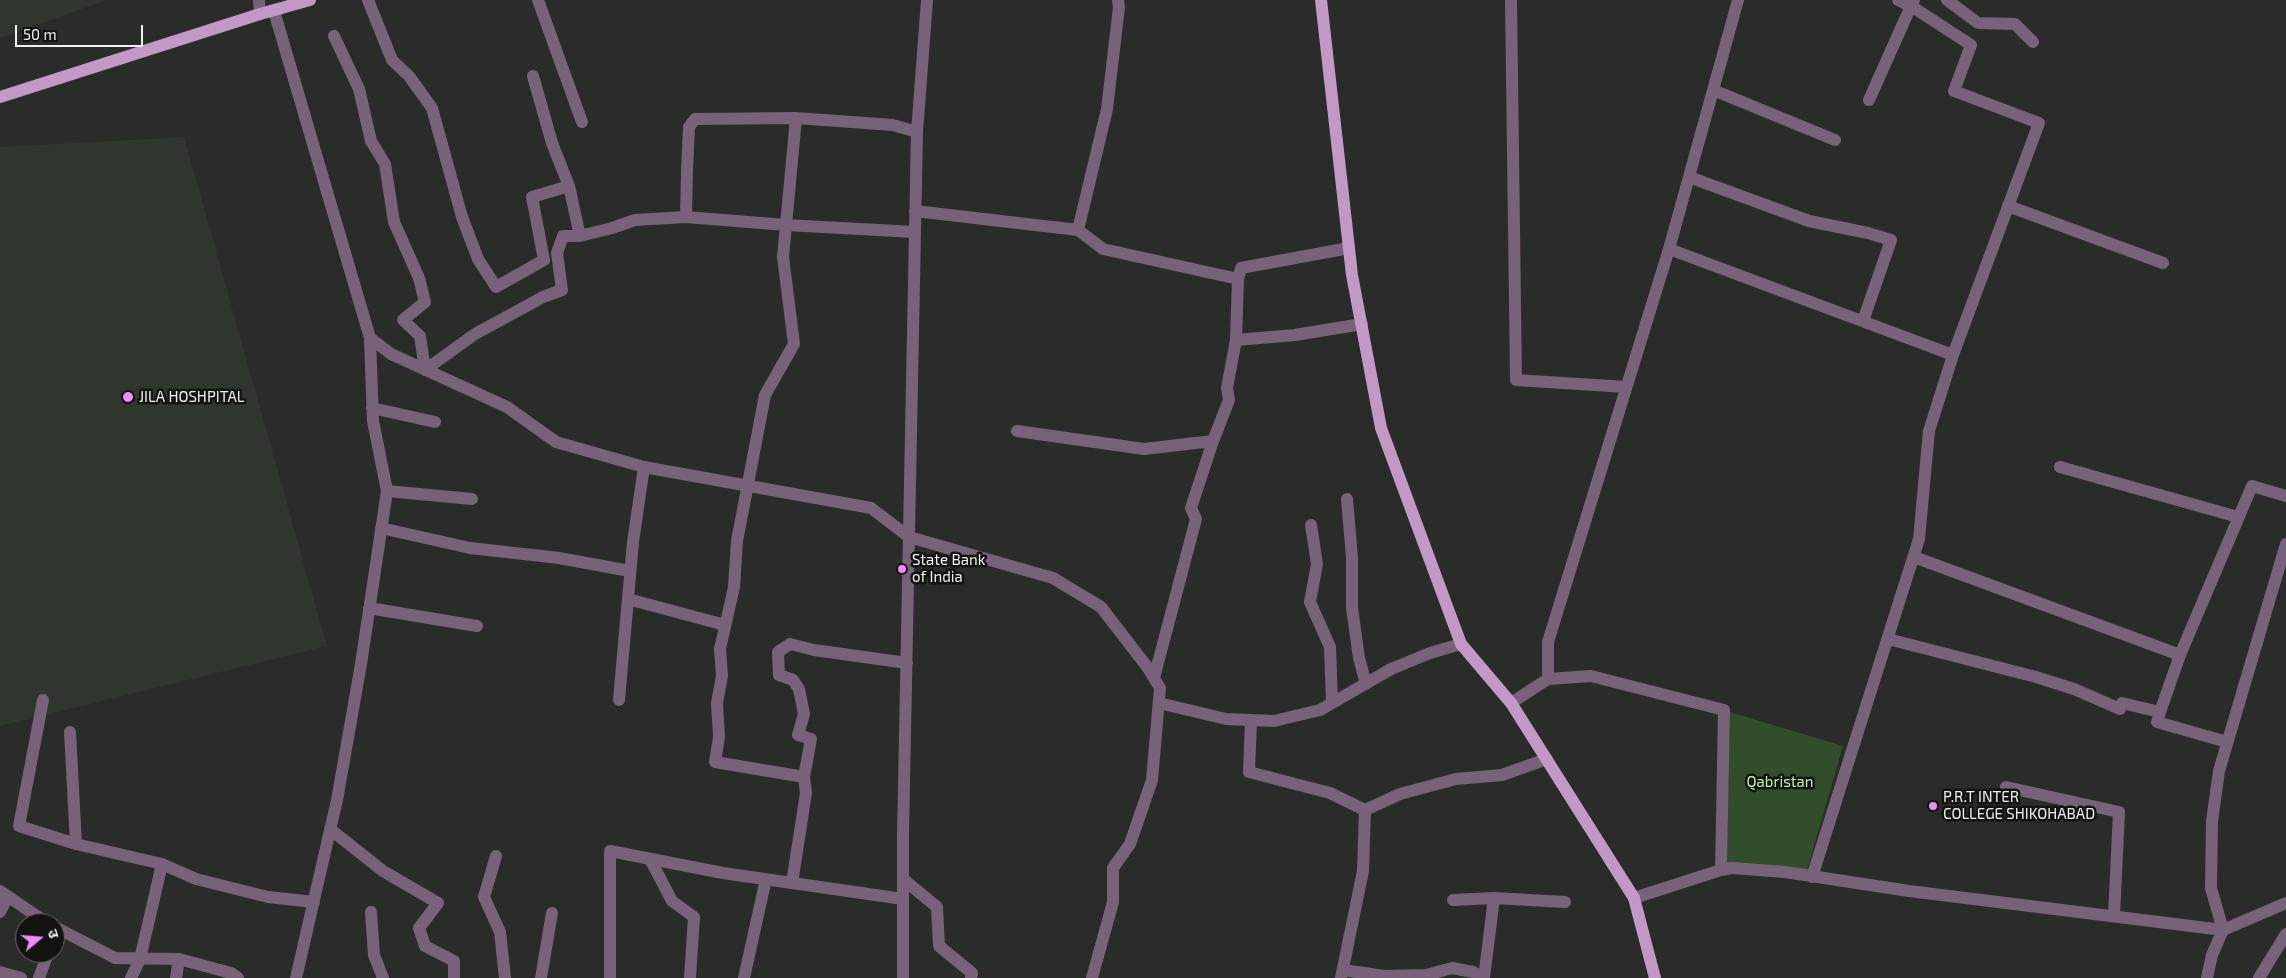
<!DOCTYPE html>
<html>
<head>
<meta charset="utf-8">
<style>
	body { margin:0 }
	#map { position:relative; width:2286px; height:978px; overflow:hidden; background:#292c28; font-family:"Exo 2","Noto Sans Devanagari",sans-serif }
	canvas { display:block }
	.north { position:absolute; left:15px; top:913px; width:50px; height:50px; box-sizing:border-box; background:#131412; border:1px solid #6b6c6a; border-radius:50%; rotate:72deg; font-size:14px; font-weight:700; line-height:20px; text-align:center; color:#eff1ee }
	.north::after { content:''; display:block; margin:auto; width:18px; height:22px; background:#ee8cf8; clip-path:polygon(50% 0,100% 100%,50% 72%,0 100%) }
	.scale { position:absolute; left:15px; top:25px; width:128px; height:22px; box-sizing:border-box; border:2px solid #eff1ee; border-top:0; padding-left:6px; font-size:15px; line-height:18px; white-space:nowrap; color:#eff1ee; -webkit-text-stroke:4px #131412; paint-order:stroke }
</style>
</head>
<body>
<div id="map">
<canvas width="2286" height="978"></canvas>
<div class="north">उ</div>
<div class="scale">50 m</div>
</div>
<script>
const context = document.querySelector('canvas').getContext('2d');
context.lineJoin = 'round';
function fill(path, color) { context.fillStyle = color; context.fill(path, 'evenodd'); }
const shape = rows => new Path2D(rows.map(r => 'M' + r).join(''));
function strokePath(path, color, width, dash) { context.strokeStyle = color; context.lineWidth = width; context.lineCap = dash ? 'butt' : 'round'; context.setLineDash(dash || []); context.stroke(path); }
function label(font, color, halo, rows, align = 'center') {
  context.font = font + ' "Exo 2",sans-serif'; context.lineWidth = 5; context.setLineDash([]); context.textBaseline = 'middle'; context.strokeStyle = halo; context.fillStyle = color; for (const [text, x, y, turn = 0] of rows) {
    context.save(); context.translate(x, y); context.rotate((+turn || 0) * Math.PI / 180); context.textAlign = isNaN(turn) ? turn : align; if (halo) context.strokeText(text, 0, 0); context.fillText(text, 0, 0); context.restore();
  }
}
const built = shape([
	[0,0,107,0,0,38],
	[184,137,327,646,0,726,0,147]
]);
const green = shape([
	[1730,712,1843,746,1807,870,1727,866]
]);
const minor = shape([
	[259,0,260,14],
	[368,0,392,60,409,76,432,108,462,217,478,259,496,287,544,260,532,197,569,186,552,143,533,76],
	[538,0,582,122],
	[1511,0,1516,380,1626,387],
	[1898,0,1911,6,1914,0],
	[1947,0,1978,23,2015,24,2033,42],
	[274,11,370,338,391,354,507,407,556,442,644,467,871,508,909,537,1053,578,1101,607,1148,668,1160,688,1152,780,1130,844,1113,868,1113,902,1092,978],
	[334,36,359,89,371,141,385,164,394,222,419,278,425,302,403,320,420,336,425,370,475,334,543,297,562,290,557,253,563,236,580,236],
	[1713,90,1835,140],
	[796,118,783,257,794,344,765,395,737,541,734,587,720,649,722,676,717,703,719,737,715,762,804,777],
	[1689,177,1809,221,1868,233,1891,240,1863,321],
	[569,186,580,236,612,228,635,220,686,217],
	[2008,206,2163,263],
	[915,211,1078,230,1103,249,1238,279,1241,268,1349,248],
	[1078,230,1107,109,1119,7,1118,0],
	[915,232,786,225,686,217,687,171,689,127,695,119,796,118,893,125,917,132],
	[1669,249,1953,355,2039,123,1954,91,1971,45,1911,6,1869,100],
	[1238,279,1236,340,1295,335,1362,324],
	[372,408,435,422],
	[1017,431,1144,449,1213,441],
	[2060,467,2238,517],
	[387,491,472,499],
	[1347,499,1352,558,1352,608,1359,658,1366,684],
	[1311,525,1317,564,1310,602,1330,647,1332,703],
	[381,528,470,548,559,558,630,571],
	[1914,557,2180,655],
	[628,599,725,625],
	[369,608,477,626],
	[1888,639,2036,677,2074,689,2120,709,2122,703,2160,712,2157,722,2227,742],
	[1154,678,1196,519,1191,508,1213,441,1229,400,1227,388,1236,340],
	[1548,679,1548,642,1669,249,1738,0],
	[43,700,19,826,76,844],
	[619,700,633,542,644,467],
	[1159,703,1226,719,1274,721,1320,710,1391,669,1430,653,1461,644],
	[1511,703,1548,679,1591,676,1724,710,1721,870,1731,868,1785,872,1909,891,2223,930,2286,903],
	[2160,712,2180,655,2252,486,2286,496],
	[1251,720,1249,772,1330,793,1365,810,1400,794,1456,779,1502,775,1547,759],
	[70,732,76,844,162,864],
	[2006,787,2119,812,2114,916],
	[330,829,383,871,438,903,419,928,425,946,454,961,454,978],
	[496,856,484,897,500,932,505,978],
	[650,859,672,901,694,917,690,978],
	[1812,877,1919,539,1929,431,1953,355],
	[903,879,937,907,939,946,972,973,971,978],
	[792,883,806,793,804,777,811,739,798,735,804,714,799,689,793,680,779,675,778,652,790,644,814,650,907,663],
	[0,891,47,923],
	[1634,898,1721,870],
	[1453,900,1494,898],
	[0,912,8,896],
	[371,912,374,955,383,978],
	[55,927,115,958,179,959,231,973,238,978],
	[1343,970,1385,976,1426,975,1452,968,1473,972,1483,978],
	[0,972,21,978],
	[39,978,48,953],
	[131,978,140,959,162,864,196,879,268,897,314,902],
	[176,978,179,959],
	[296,978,337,800,361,664,387,491,373,421,370,338],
	[541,978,552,913],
	[610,978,610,851,723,873,903,899],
	[744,978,766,879],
	[903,978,903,835,917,132,927,0],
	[1341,978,1363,871,1365,810],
	[1484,978,1494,898,1565,902],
	[2207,978,2212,955,2223,930,2211,888,2212,821,2219,771,2286,544],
	[2259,978,2286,934]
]);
const major = shape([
	[1321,0,1352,275,1381,428,1461,644,1511,703,1634,898,1655,978],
	[0,97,260,14,310,0]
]);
const markers = [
	[128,397,6,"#ee8cf8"],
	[902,569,5,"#ee8cf8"],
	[1933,806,5,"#ee8cf8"]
];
const poiNames = [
	["JILA HOSHPITAL",139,397],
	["State Bank",912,560],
	["of India",912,577],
	["P.R.T INTER",1943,797],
	["COLLEGE SHIKOHABAD",1943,814]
];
const parkNames = [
	["Qabristan",1780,782]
];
fill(built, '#2f362d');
fill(green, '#324d2c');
strokePath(minor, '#776279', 12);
strokePath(major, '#c398c7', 12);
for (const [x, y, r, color] of markers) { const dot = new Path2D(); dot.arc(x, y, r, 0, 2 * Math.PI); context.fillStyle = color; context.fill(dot); strokePath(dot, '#131412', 2); }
label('15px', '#eff1ee', '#131412', poiNames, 'left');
label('15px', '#b6f9a7', '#131412', parkNames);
</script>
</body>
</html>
